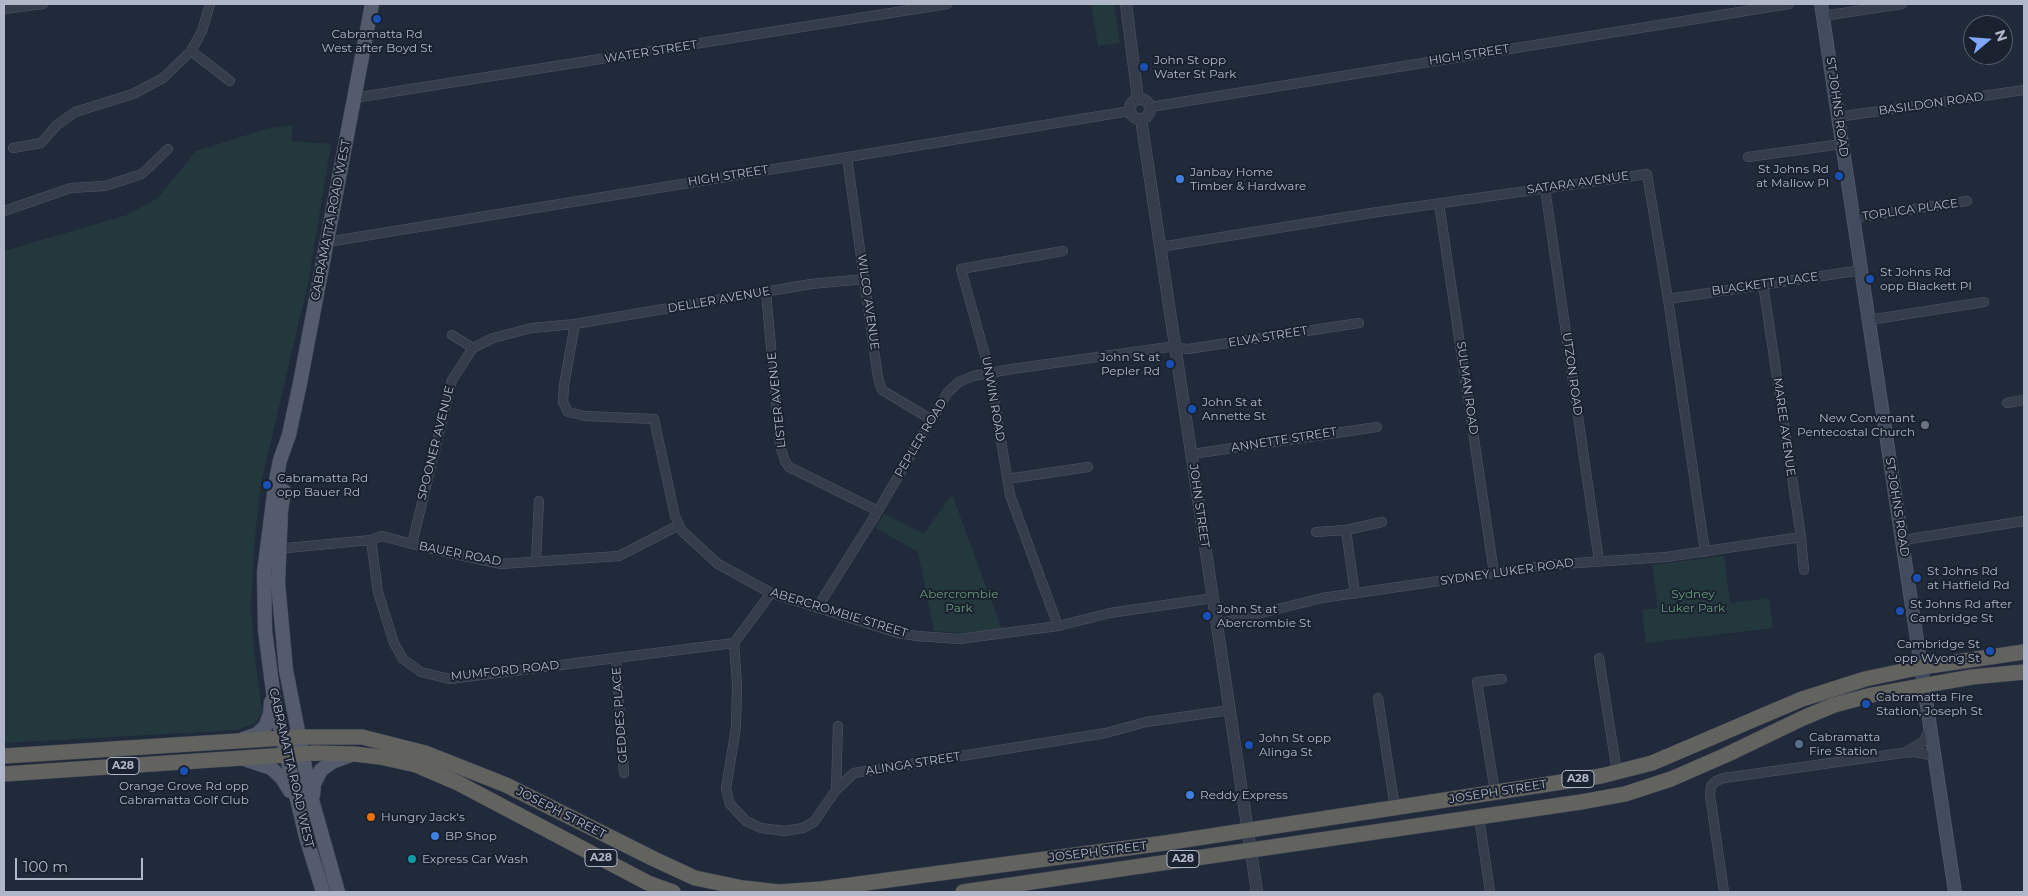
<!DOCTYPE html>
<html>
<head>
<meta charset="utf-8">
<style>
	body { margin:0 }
	#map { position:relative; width:2028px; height:896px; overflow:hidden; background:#212a3b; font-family:Montserrat,sans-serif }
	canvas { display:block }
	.frame { position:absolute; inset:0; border:5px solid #b0b7c8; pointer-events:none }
	.north { position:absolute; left:1963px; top:15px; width:50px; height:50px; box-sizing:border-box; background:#1a2230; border:1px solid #565e6d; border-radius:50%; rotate:72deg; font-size:14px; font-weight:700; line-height:20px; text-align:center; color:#b0b7c8 }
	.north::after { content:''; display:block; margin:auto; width:18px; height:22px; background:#80a7fc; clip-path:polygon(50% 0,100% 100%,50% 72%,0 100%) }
	.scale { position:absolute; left:15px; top:858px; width:128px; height:22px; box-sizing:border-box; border:2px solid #b0b7c8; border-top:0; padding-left:6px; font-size:15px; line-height:18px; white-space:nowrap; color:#b0b7c8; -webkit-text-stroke:4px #1a2230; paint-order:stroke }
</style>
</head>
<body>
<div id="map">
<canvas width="2028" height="896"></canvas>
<div class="frame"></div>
<div class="north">N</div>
<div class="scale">100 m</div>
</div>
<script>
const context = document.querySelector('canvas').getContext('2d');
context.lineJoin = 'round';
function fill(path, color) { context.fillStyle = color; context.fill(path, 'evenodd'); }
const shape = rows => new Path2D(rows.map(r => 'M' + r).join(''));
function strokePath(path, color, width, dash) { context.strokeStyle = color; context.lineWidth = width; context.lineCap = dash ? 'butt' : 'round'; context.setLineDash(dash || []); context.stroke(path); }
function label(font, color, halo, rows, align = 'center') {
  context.font = font + ' Montserrat,sans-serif'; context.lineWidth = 4; context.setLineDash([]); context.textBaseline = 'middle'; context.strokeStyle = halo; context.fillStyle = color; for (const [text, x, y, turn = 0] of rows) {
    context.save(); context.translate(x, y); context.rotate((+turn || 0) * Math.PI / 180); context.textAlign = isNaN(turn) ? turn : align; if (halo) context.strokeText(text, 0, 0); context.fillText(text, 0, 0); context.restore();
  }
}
const green = shape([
	[1091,4,1114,4,1120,43,1098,46],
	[292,125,292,141,331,144,308,283,261,483,254,548,251,608,254,651,262,712,256,723,237,730,4,743,4,251,127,215,158,198,196,151,266,129],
	[952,494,1002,630,960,633,934,631,918,552,876,528,884,514,924,534],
	[1724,556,1730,603,1769,598,1773,628,1646,643,1642,610,1658,608,1652,565]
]);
const minor = shape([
	[4,9,43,4],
	[1823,16,1902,4],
	[191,51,230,81],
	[354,98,947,4],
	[1150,107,1789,4],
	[1838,117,2024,90],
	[13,148,41,143,57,125,75,112,133,94,163,78,191,51,202,31,210,4],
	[847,157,878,378,882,390,932,420],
	[1748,157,1842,144],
	[1545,188,1599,561],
	[1439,203,1494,573],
	[4,211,71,188,105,186,142,174,168,149],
	[1854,218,1967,201],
	[327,242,1130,111],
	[1160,247,1371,213,1647,174,1668,299,1705,552],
	[1763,284,1801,537,1804,570],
	[766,292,780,446,785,461,789,467,878,511],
	[1668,299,1862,270],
	[1869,320,1984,302],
	[575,324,564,385,563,402,568,412,585,416,654,419,675,516,682,531,718,564,771,593,898,633,917,636,959,639,1058,626,1110,613,1213,598],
	[452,335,473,348,493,338,532,328,575,324,811,284,865,279],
	[2007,403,2024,400],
	[1192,454,1377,427],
	[1007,479,1088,467],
	[1346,530,1355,594],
	[1316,532,1346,530,1382,522],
	[371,540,378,592,394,643,403,659,421,672,450,679,734,643],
	[1903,540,2024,521],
	[412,544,452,380,473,348],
	[276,549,371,540,382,536,423,547,501,564,619,556,679,525],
	[536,561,539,501],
	[771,593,734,643,737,684,736,727,726,789,730,804,746,821,761,828,784,831,803,828,814,822,836,790,854,773,1106,733,1146,722,1231,710],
	[817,608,873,519,948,392,959,382,973,376,1012,369,1169,347,1188,349,1359,323],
	[1217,624,1322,598,1494,573,1548,565,1666,557,1801,537],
	[1058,626,1010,495,990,373,961,269,1063,251],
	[616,658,624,773],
	[1599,658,1617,772],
	[1378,698,1395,808],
	[1907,751,1924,741,1930,727],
	[836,790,838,726],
	[1495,792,1477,682,1502,679],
	[1479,817,1490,892],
	[1724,892,1710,795,1711,786,1716,781,1724,778,1902,753,1916,752,1930,755,1936,760]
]);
const tertiary = shape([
	[1126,4,1138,99],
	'1130 109a10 10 0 1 1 20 0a10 10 0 1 1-20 0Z',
	[1141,119,1257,892]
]);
const secondary = shape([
	[1821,4,1955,892]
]);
const primary = shape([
	[284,491,281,511,278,583,286,670,310,793,338,892],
	[243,739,257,734,265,727,270,714,271,702],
	[244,759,271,768,282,778,290,791],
	[313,795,314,784,321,770,332,762,351,755],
	[323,892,306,837,275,707,265,630,264,573,275,486,280,460,289,435,300,383,372,4]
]);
const trunk = shape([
	[4,756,299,737,362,737,425,753,506,785,654,859,695,878,743,888,779,892,821,889,1165,843,1601,776,1652,763,1802,699,1865,679,1922,667,2024,652],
	[4,774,316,753,354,754,380,757,416,765,458,783,648,883,673,892],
	[963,892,1581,802,1625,794,1671,779,1726,755,1803,718,1834,705,1872,695,1904,689,1972,677,2024,672]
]);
const markers = [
	[377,19,5,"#1a4fb4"],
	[1144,67,5,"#1a4fb4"],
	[1839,176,5,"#1a4fb4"],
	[1180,179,5,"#3f7fe0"],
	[1870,279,5,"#1a4fb4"],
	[1170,364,5,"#1a4fb4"],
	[1192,409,5,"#1a4fb4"],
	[1925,425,5,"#6b7280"],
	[267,485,5,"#1a4fb4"],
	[1917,578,5,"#1a4fb4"],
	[1900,611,5,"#1a4fb4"],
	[1207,616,5,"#1a4fb4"],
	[1990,651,5,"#1a4fb4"],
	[1866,704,5,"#1a4fb4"],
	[1799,744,5,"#5c6f8a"],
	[1249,745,5,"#1a4fb4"],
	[184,771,5,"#1a4fb4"],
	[1190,795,5,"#3f7fe0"],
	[371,817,5,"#e8710a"],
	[435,836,5,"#3f7fe0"],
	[412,859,5,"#0f9aa8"]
];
const shields = [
	[123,766,32],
	[1578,779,32],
	[601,858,32],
	[1183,859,32]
];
const shieldNames = [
	["A28",123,766],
	["A28",1578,779],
	["A28",601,858],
	["A28",1183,859]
];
const poiNames = [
	["Cabramatta Rd",377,34,"center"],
	["West after Boyd St",377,48,"center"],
	["John St opp",1154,60],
	["Water St Park",1154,74],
	["St Johns Rd",1829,169,"right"],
	["at Mallow Pl",1829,183,"right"],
	["Janbay Home",1190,172],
	["Timber & Hardware",1190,186],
	["St Johns Rd",1880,272],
	["opp Blackett Pl",1880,286],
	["John St at",1160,357,"right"],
	["Pepler Rd",1160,371,"right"],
	["John St at",1202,402],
	["Annette St",1202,416],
	["New Convenant",1915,418,"right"],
	["Pentecostal Church",1915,432,"right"],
	["Cabramatta Rd",277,478],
	["opp Bauer Rd",277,492],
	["St Johns Rd",1927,571],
	["at Hatfield Rd",1927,585],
	["St Johns Rd after",1910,604],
	["Cambridge St",1910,618],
	["John St at",1217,609],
	["Abercrombie St",1217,623],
	["Cambridge St",1980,644,"right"],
	["opp Wyong St",1980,658,"right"],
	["Cabramatta Fire",1876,697],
	["Station, Joseph St",1876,711],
	["Cabramatta",1809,737],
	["Fire Station",1809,751],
	["John St opp",1259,738],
	["Alinga St",1259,752],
	["Orange Grove Rd opp",184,786,"center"],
	["Cabramatta Golf Club",184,800,"center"],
	["Reddy Express",1200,795],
	["Hungry Jack's",381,817],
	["BP Shop",445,836],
	["Express Car Wash",422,859]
];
const streetNames = [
	["WATER STREET",651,52,-9],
	["HIGH STREET",1469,55,-9],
	["BASILDON ROAD",1931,104,-8],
	["ST JOHNS ROAD",1837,107,82],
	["HIGH STREET",728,176,-9],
	["SATARA AVENUE",1578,183,-8],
	["TOPLICA PLACE",1910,210,-8],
	["CABRAMATTA ROAD WEST",331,220,-79],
	["BLACKETT PLACE",1765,284,-8],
	["DELLER AVENUE",719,300,-10],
	["WILCO AVENUE",868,302,82],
	["ELVA STREET",1268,337,-9],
	["UTZON ROAD",1572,374,82],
	["SULMAN ROAD",1467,388,82],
	["UNWIN ROAD",993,399,80],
	["LISTER AVENUE",777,400,-96],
	["MAREE AVENUE",1784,427,82],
	["PEPLER ROAD",921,438,-59],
	["ANNETTE STREET",1284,440,-9],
	["SPOONER AVENUE",436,443,-76],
	["JOHN STREET",1199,506,82],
	["ST JOHNS ROAD",1897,507,81],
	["BAUER ROAD",460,554,11],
	["SYDNEY LUKER ROAD",1507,572,-8],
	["ABERCROMBIE STREET",839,613,17],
	["MUMFORD ROAD",505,671,-6],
	["GEDDES PLACE",620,715,-94],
	["ALINGA STREET",913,764,-9],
	["CABRAMATTA ROAD WEST",291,768,77],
	["JOSEPH STREET",1498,792,-9],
	["JOSEPH STREET",561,813,27],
	["JOSEPH STREET",1098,852,-7]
];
const parkNames = [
	["Abercrombie",959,594],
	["Park",959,608],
	["Sydney",1693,594],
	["Luker Park",1693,608]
];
fill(green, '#23383c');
strokePath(minor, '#505766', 10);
strokePath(tertiary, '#505766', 12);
strokePath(secondary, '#505766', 14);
strokePath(primary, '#3e4655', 15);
strokePath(trunk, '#3d4453', 16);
strokePath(minor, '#353d4c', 9);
strokePath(tertiary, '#353d4c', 11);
strokePath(secondary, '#434b5f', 12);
strokePath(primary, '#535b6c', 14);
strokePath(trunk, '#62625e', 15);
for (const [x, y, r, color] of markers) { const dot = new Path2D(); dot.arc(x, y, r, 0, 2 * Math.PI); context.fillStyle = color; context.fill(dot); strokePath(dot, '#1a2230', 2); }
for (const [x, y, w] of shields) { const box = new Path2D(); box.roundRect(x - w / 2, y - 8.5, w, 17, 4); context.fillStyle = '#1a2230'; context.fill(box); strokePath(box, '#b0b7c8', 1); }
label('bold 11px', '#b0b7c8', null, shieldNames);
label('12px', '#b0b7c8', '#1a2230', poiNames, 'left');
label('12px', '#b0b7c8', '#1a2230', streetNames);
label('12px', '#669a75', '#1a2230', parkNames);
</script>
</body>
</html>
